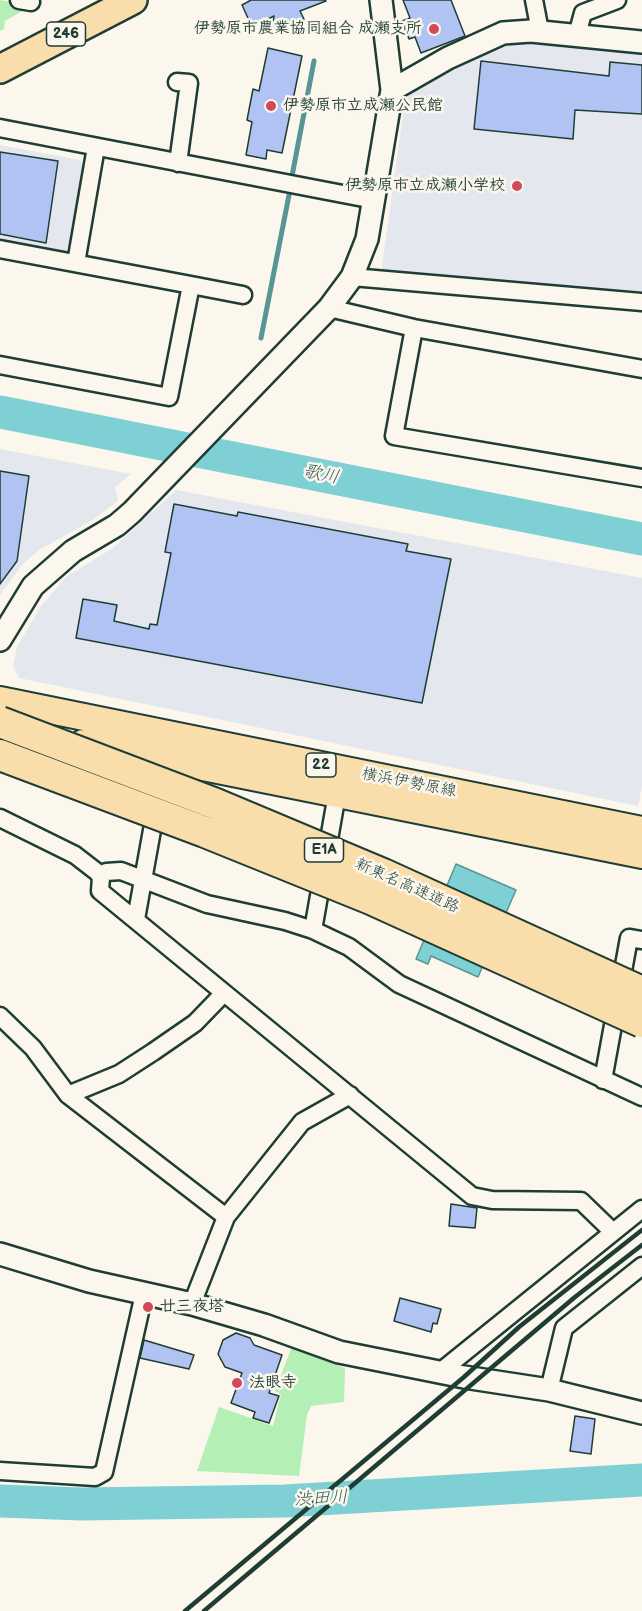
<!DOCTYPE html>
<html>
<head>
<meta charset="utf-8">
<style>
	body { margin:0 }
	canvas { display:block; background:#fbf7ec }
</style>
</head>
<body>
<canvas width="642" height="1611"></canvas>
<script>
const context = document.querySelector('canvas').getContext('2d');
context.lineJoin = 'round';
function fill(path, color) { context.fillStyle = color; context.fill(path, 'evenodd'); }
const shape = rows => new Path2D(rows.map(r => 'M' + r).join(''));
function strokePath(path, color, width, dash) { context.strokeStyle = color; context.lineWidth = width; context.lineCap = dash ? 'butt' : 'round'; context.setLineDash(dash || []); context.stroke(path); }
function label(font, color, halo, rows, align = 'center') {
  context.font = font + ' "Balsamiq Sans","Klee One",sans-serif'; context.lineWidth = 5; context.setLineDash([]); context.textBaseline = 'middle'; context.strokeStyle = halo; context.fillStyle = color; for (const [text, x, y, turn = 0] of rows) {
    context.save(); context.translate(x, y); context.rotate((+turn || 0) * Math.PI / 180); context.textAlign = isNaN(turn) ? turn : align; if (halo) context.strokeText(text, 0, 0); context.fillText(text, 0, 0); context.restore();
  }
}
const built = shape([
	[505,44,551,44,642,54,642,292,381,273,405,99,421,86],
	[0,145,80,160,85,166,71,248,64,253,0,241],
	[0,449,131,474,115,487,118,501,94,519,39,550,22,565,0,595],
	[176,490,642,578,642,785,638,806,19,678,13,666,17,647,41,606,66,577,113,548]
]);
const green = shape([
	[0,0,31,6,5,21,4,29,0,31],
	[292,1346,332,1360,331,1363,345,1368,344,1402,311,1406,307,1415,299,1476,197,1471,219,1407,273,1426,281,1394,275,1391]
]);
const water = shape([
	[456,864,516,890,478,977,431,956,428,964,416,959,456,864]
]);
const stream = shape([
	[292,176,314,61],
	[261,338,290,190]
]);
const river = shape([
	[0,412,642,539],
	[0,1501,81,1504,285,1501,642,1480]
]);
const building = shape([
	[251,0,325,0,326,1,300,11,304,19,271,35,274,16,252,27,242,5,251,0],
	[403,0,451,0,465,36,421,53,415,37,409,39,402,21,410,18,403,0],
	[268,48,302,56,282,153,267,150,266,159,246,155,252,122,247,120,253,89,259,91,268,48],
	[481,61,609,76,610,62,642,65,642,114,575,110,573,139,474,129,481,61],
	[0,152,58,161,46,243,0,234,0,152],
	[0,471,29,476,17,561,0,584,0,471],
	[174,504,237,516,238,512,408,544,406,551,451,559,422,703,76,638,83,599,117,605,114,621,149,629,150,624,157,625,171,553,165,552,174,504],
	[451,1204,477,1208,475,1228,449,1226,451,1204],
	[400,1298,441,1309,437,1324,433,1323,431,1332,394,1321,400,1298],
	[236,1333,250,1338,254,1345,282,1355,269,1393,279,1396,269,1423,253,1418,255,1412,231,1403,242,1373,225,1367,218,1354,223,1340,236,1333],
	[144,1340,194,1355,189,1369,140,1358,144,1340],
	[575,1416,595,1419,591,1454,570,1451,575,1416]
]);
const minor = shape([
	[19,0,31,2],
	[534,0,540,31],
	[577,35,583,13,617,0],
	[177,82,189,83,178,163],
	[0,128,374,200],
	[0,249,191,285,169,397,0,365],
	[76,263,96,147],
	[352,277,642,302],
	[191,285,243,295],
	[329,308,414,328,642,369],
	[414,328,394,436,642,478],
	[0,818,75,855,97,872,101,877,100,891,472,1196,492,1200,581,1201,612,1231],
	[101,877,106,872,121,871,207,904,285,921,313,930,349,947,399,984,642,1097],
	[136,919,156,808],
	[313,930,337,794],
	[0,1016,33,1048,68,1095,226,1217],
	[603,1080,629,938,642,940],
	[68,1095,119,1074,153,1052,195,1023,224,993],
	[192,1304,226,1217,302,1122,350,1095],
	[440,1372,642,1209],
	[549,1390,564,1328,642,1266],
	[0,1471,95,1477,104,1472,144,1294]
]);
const tertiary = shape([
	[381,0,392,90],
	[0,640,33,586,73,551,117,525,132,512,329,308,352,277,367,239,392,90,448,58,503,33,531,31,642,42],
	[0,1254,89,1281,192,1304,264,1325,339,1352,464,1377,549,1390,642,1413]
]);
const primary = shape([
	[0,700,642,830],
	[83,743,642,855]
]);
const trunk = shape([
	[0,69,133,0]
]);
const rail = shape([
	[185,1611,464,1377,519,1327,642,1230],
	[204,1611,575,1297,642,1245]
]);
const motorwayBridge = shape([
	[0,722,216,804,383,874,642,992],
	[0,755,205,832,371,899,642,1022]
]);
const markers = [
	[434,29,6,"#d1495b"],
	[271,106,6,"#d1495b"],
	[517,186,6,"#d1495b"],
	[148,1307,6,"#d1495b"],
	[237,1383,6,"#d1495b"]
];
const shields = [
	[66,34,39],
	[321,765,30],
	[324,850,39]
];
const shieldNames = [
	["246",66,34],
	["22",321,765],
	["E1A",324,850]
];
const poiNames = [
	["伊勢原市農業協同組合 成瀬支所",422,29,"right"],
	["伊勢原市立成瀬公民館",283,106],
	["伊勢原市立成瀬小学校",505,186,"right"],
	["廿三夜塔",160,1307],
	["法眼寺",249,1383]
];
const streetNames = [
	["横浜伊勢原線",409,783,11],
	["新東名高速道路",407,886,24]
];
const waterNames = [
	["歌川",321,475,11],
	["渋田川",321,1499,-3]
];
fill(built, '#e5e7ee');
fill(green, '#b4f0b6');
fill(water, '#7fd0d5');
strokePath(water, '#599595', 1.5);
strokePath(stream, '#599595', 5);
strokePath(river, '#7fd0d5', 33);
fill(building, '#b1c3f3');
strokePath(building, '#1f3d34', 1.5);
strokePath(minor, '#1f3d34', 21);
strokePath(tertiary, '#1f3d34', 26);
strokePath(primary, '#1f3d34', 30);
strokePath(trunk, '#1f3d34', 32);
strokePath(minor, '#fbf7ec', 16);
strokePath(tertiary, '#fbf7ec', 21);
strokePath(primary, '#f9deab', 26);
strokePath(trunk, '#f9deab', 27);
strokePath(rail, '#1f3d34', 4.5);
strokePath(motorwayBridge, '#1f3d34', 34, []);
strokePath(motorwayBridge, '#f9deab', 30);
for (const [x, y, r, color] of markers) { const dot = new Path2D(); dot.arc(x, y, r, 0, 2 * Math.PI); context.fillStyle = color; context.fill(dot); strokePath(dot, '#fbf7ec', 2); }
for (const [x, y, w] of shields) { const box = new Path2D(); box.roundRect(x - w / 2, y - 12, w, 24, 4.5); context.fillStyle = '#fbf7ec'; context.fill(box); strokePath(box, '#1f3d34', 1.5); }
label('bold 15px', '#1f3d34', null, shieldNames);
label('bold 16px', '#1f3d34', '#fbf7ec', poiNames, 'left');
label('16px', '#1f3d34', '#fbf7ec', streetNames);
label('italic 18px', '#325a54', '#fbf7ec', waterNames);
</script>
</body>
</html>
